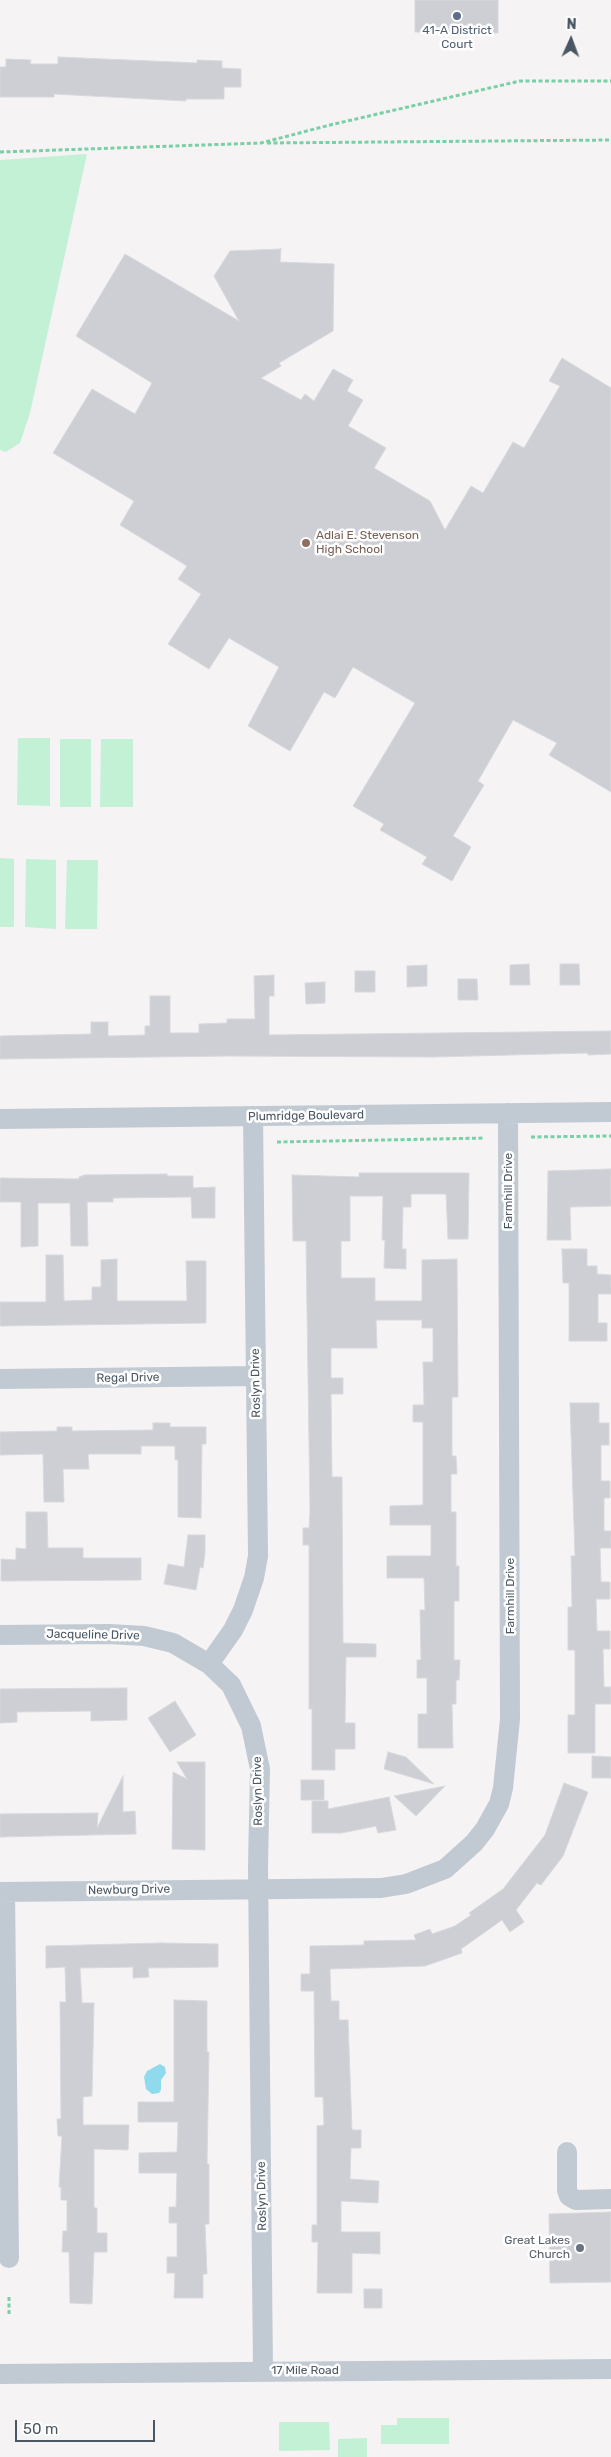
<!DOCTYPE html>
<html>
<head>
<meta charset="utf-8">
<style>
	body { margin:0 }
	#map { position:relative; width:611px; height:2457px; overflow:hidden; background:#f5f3f3; font-family:Rubik,sans-serif }
	canvas { display:block }
	.north { position:absolute; left:546px; top:15px; width:50px; height:50px; -webkit-text-stroke:4px #fff; paint-order:stroke; rotate:2deg; font-size:14px; font-weight:700; line-height:20px; text-align:center; color:#4a5661 }
	.north::after { content:''; display:block; margin:auto; width:18px; height:22px; background:#4a5661; clip-path:polygon(50% 0,100% 100%,50% 72%,0 100%) }
	.scale { position:absolute; left:15px; top:2420px; width:140px; height:22px; box-sizing:border-box; border:2px solid #4a5661; border-top:0; padding-left:6px; font-size:15px; line-height:18px; white-space:nowrap; color:#4a5661; -webkit-text-stroke:4px #fff; paint-order:stroke }
</style>
</head>
<body>
<div id="map">
<canvas width="611" height="2457"></canvas>
<div class="north">N</div>
<div class="scale">50 m</div>
</div>
<script>
const context = document.querySelector('canvas').getContext('2d');
context.lineJoin = 'round';
function fill(path, color) { context.fillStyle = color; context.fill(path, 'evenodd'); }
const shape = rows => new Path2D(rows.map(r => 'M' + r).join(''));
function strokePath(path, color, width, dash) { context.strokeStyle = color; context.lineWidth = width; context.lineCap = dash ? 'butt' : 'round'; context.setLineDash(dash || []); context.stroke(path); }
function label(font, color, halo, rows, align = 'center') {
  context.font = font + ' Rubik,sans-serif'; context.lineWidth = 5; context.setLineDash([]); context.textBaseline = 'middle'; context.strokeStyle = halo; context.fillStyle = color; for (const [text, x, y, turn = 0] of rows) {
    context.save(); context.translate(x, y); context.rotate((+turn || 0) * Math.PI / 180); context.textAlign = isNaN(turn) ? turn : align; if (halo) context.strokeText(text, 0, 0); context.fillText(text, 0, 0); context.restore();
  }
}
const green = shape([
	[87,154,30,413,20,443,6,452,0,450,0,160],
	[18,738,50,738,50,806,17,805],
	[60,739,91,739,91,807,60,807],
	[101,739,133,739,133,807,100,807],
	[0,858,14,859,14,927,0,927],
	[26,859,56,860,56,929,25,927],
	[67,860,98,860,97,929,65,929],
	[397,2418,449,2418,449,2444,381,2444,381,2425,397,2425],
	[279,2422,329,2422,330,2450,279,2451],
	[367,2438,367,2457,338,2457,338,2439]
]);
const water = shape([
	[160,2064,165,2067,166,2073,161,2080,161,2090,159,2093,152,2094,146,2089,144,2077,147,2071]
]);
const building = shape([
	[415,0,498,0,498,33,415,32,415,0],
	[58,57,197,63,197,60,222,61,222,68,241,69,241,87,224,87,224,99,186,99,186,101,54,94,54,97,0,97,0,67,6,67,6,59,31,60,30,64,58,64,58,57],
	[281,249,280,262,334,264,333,331,279,363,281,366,261,378,301,400,305,394,314,401,333,369,353,380,347,391,363,400,348,426,386,448,374,468,430,501,445,530,471,486,483,493,513,442,524,448,560,386,549,381,562,358,611,388,611,792,549,755,557,743,513,720,478,781,484,785,453,836,471,847,452,881,422,864,427,857,380,830,384,824,353,806,415,703,353,667,335,698,324,692,290,751,248,726,279,667,229,638,209,669,168,644,201,594,178,579,187,566,120,525,134,501,53,453,92,389,135,414,152,383,76,336,125,254,239,321,214,276,230,251,281,249],
	[529,964,530,985,510,985,510,965,529,964],
	[560,964,579,964,580,985,560,985,560,964],
	[427,965,427,986,407,987,407,966,427,965],
	[355,971,375,971,375,992,355,992,355,971],
	[274,975,274,996,269,996,269,1035,611,1031,611,1054,588,1055,588,1053,434,1057,228,1056,0,1059,0,1036,91,1034,91,1022,108,1022,108,1036,145,1035,145,1026,150,1026,150,996,170,996,170,1033,199,1033,199,1024,227,1023,227,1019,255,1019,254,976,274,975],
	[458,979,477,979,478,1000,458,1000,458,979],
	[325,982,325,1003,306,1004,305,983,325,982],
	[611,1169,611,1206,570,1207,571,1240,547,1240,548,1171,611,1169],
	[359,1173,469,1173,468,1239,448,1239,446,1194,411,1194,411,1207,403,1207,402,1249,406,1249,406,1269,384,1268,385,1240,382,1240,383,1196,350,1196,350,1241,341,1241,341,1278,375,1278,375,1301,422,1301,422,1260,457,1259,458,1397,452,1397,452,1456,456,1456,457,1474,451,1474,451,1512,456,1512,456,1566,459,1566,459,1601,454,1601,454,1660,460,1660,459,1680,456,1680,456,1704,452,1704,453,1748,418,1748,418,1714,427,1714,427,1678,417,1678,417,1660,421,1660,420,1610,425,1610,424,1578,387,1578,387,1556,431,1556,431,1525,390,1525,390,1506,423,1505,423,1422,413,1422,413,1405,424,1405,423,1362,433,1362,433,1328,422,1328,422,1320,376,1320,377,1348,331,1348,331,1378,343,1378,343,1394,331,1394,332,1477,342,1477,343,1643,376,1644,376,1657,346,1657,345,1723,355,1723,355,1749,335,1749,335,1770,312,1770,312,1709,309,1709,309,1545,303,1545,303,1528,309,1528,310,1511,306,1241,293,1241,292,1175,359,1177,359,1173],
	[167,1174,167,1176,193,1176,193,1188,215,1187,215,1218,192,1218,191,1197,113,1198,113,1202,87,1202,88,1246,71,1246,70,1203,38,1203,38,1246,21,1247,21,1202,0,1202,0,1178,79,1179,79,1177,85,1175,167,1174],
	[562,1249,587,1249,587,1266,597,1266,597,1274,611,1275,611,1294,598,1294,598,1323,607,1323,607,1341,569,1341,569,1283,563,1283,562,1249],
	[46,1255,63,1255,64,1301,92,1300,92,1287,101,1287,101,1260,117,1259,117,1301,187,1301,186,1261,206,1261,206,1323,0,1326,0,1302,46,1302,46,1255],
	[570,1403,599,1403,599,1423,609,1423,609,1445,601,1445,601,1481,610,1481,610,1498,604,1498,604,1531,611,1531,611,1548,600,1548,601,1582,610,1582,610,1599,596,1599,597,1631,610,1631,610,1649,603,1649,604,1687,611,1687,611,1704,595,1704,595,1753,568,1753,568,1715,575,1715,575,1650,568,1650,568,1607,572,1607,571,1556,575,1556,570,1403],
	[153,1423,170,1423,170,1427,206,1427,206,1444,202,1444,201,1518,178,1517,178,1460,175,1460,175,1446,141,1446,141,1454,88,1454,89,1469,63,1469,64,1502,44,1502,43,1454,0,1455,0,1432,57,1431,57,1427,72,1427,72,1431,153,1430,153,1423],
	[26,1512,47,1512,48,1548,83,1548,83,1558,141,1558,141,1580,1,1581,1,1559,16,1560,16,1548,26,1549,26,1512],
	[188,1535,205,1535,205,1553,203,1568,200,1567,196,1590,164,1584,168,1564,184,1567,188,1535],
	[127,1688,127,1720,91,1721,91,1711,17,1712,17,1722,0,1723,0,1689,127,1688],
	[175,1701,196,1735,170,1752,148,1718,175,1701],
	[388,1752,406,1757,434,1784,384,1769,388,1752],
	[592,1756,611,1757,611,1778,592,1778,592,1756],
	[177,1762,205,1762,205,1850,172,1849,173,1772,187,1779,177,1762],
	[123,1776,123,1812,135,1811,136,1834,0,1837,0,1814,98,1813,97,1828,123,1776],
	[301,1780,324,1780,324,1800,301,1800,301,1780],
	[564,1783,588,1792,563,1856,541,1885,537,1883,516,1910,524,1922,510,1932,502,1920,461,1949,462,1953,425,1966,330,1969,331,2001,339,2001,339,2020,348,2020,352,2130,361,2130,361,2148,351,2148,350,2179,379,2181,378,2203,341,2201,341,2232,380,2232,380,2254,352,2253,352,2293,317,2293,318,2242,312,2242,312,2225,317,2225,317,2126,324,2125,323,2097,315,2097,314,1991,301,1991,301,1974,310,1974,310,1946,364,1945,364,1941,416,1940,414,1935,430,1929,432,1934,455,1926,471,1915,469,1913,503,1889,545,1835,564,1783],
	[445,1786,416,1816,394,1796,445,1786],
	[389,1797,396,1830,378,1833,376,1826,342,1833,312,1833,312,1801,328,1801,328,1809,389,1797],
	[161,1943,218,1944,218,1967,148,1968,149,1977,133,1978,133,1967,80,1968,82,2003,94,2003,92,2096,83,2097,83,2125,129,2125,128,2150,94,2149,94,2208,97,2208,97,2233,107,2233,107,2252,94,2252,92,2304,70,2303,69,2252,62,2252,63,2231,67,2231,67,2200,61,2200,61,2187,59,2187,62,2136,58,2136,57,2119,61,2119,60,2002,66,2002,65,1967,46,1968,46,1946,161,1943],
	[174,2000,207,2001,207,2052,209,2052,207,2164,209,2164,209,2224,205,2224,207,2274,203,2274,203,2298,174,2298,175,2273,167,2273,167,2257,177,2257,177,2223,169,2223,169,2207,176,2207,177,2173,139,2173,139,2153,177,2152,178,2122,138,2122,138,2102,174,2102,174,2000],
	[611,2212,611,2282,550,2283,549,2214,611,2212],
	[364,2289,382,2289,382,2308,364,2308,364,2289]
]);
const path = shape([
	[267,143,611,140],
	[0,152,261,143,330,125,520,81,611,81],
	[531,1137,611,1136],
	[277,1142,485,1138],
	[9,2297,9,2315]
]);
const minor = shape([
	[0,1119,611,1112],
	[0,1379,255,1376],
	[0,1635,109,1634,144,1636,173,1643,209,1664,231,1685,251,1726,260,1769,258,1866,263,2372],
	[209,1664,233,1630,243,1610,254,1578,258,1556,253,1116],
	[0,1892,381,1888,406,1884,445,1869,474,1843,485,1829,499,1804,503,1788,510,1719,508,1113],
	[5,1892,9,2258],
	[567,2152,567,2190,569,2196,576,2200,611,2199],
	[0,2374,611,2369]
]);
const markers = [
	[457,16,5,"#5c6f8a"],
	[306,543,5,"#8d6e63"],
	[580,2248,5,"#6b7280"]
];
const serviceNames = [
	["41-A District",457,31],
	["Court",457,45]
];
const educationNames = [
	["Adlai E. Stevenson",316,536],
	["High School",316,550]
];
const streetNames = [
	["Plumridge Boulevard",306,1116,-1],
	["Farmhill Drive",509,1191,-90],
	["Regal Drive",128,1378,-1],
	["Roslyn Drive",256,1383,-91],
	["Farmhill Drive",511,1596,-90],
	["Jacqueline Drive",93,1635,1],
	["Roslyn Drive",258,1791,-91],
	["Newburg Drive",129,1890,-1],
	["Roslyn Drive",262,2196,-91],
	["17 Mile Road",305,2371]
];
const worshipNames = [
	["Great Lakes",570,2241],
	["Church",570,2255]
];
fill(green, '#c3f1d5');
fill(water, '#90daee');
fill(building, '#cdcfd5');
strokePath(building, '#d7d9de', 1);
strokePath(path, '#7ad0a6', 3, [4, 2.5]);
strokePath(minor, '#c1cad2', 20);
for (const [x, y, r, color] of markers) { const dot = new Path2D(); dot.arc(x, y, r, 0, 2 * Math.PI); context.fillStyle = color; context.fill(dot); strokePath(dot, '#fff', 2); }
label('12px', '#4e5e75', '#fff', serviceNames);
label('12px', '#785e54', '#fff', educationNames, 'left');
label('12px', '#4a5661', '#fff', streetNames);
label('12px', '#5b616d', '#fff', worshipNames, 'right');
</script>
</body>
</html>
